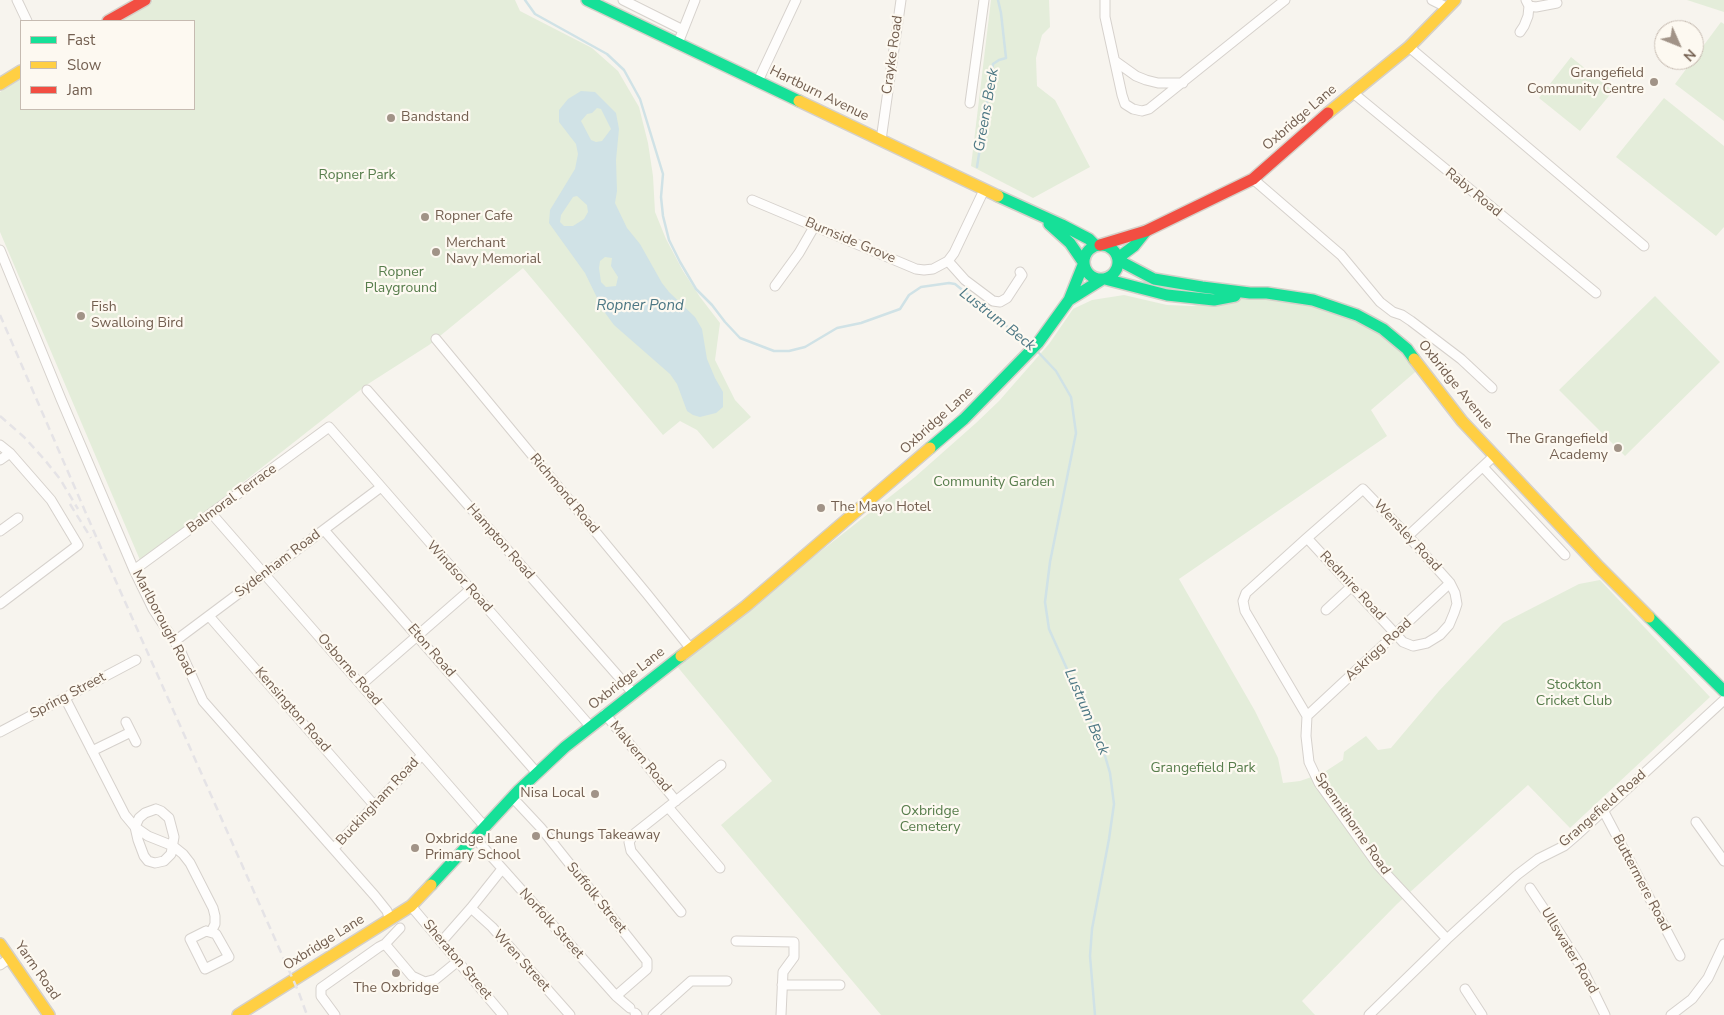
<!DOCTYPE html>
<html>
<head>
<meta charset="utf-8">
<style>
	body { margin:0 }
	#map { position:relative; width:1724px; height:1015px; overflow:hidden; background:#f7f4ee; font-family:"Nunito Sans",sans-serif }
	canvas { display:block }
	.legend { position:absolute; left:20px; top:20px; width:175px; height:90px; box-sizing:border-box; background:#fdf9f1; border:1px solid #c6bbb1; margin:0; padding:6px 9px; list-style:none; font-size:15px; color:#735f50 }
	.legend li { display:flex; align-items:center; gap:10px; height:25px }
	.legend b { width:25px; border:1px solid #c6bbb1 }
	.north { position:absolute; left:1654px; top:20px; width:50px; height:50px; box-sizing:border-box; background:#fdf9f1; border:1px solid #c6bbb1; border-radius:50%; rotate:134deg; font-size:14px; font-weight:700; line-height:20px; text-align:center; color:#735f50 }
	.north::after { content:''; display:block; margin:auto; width:18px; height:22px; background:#a19387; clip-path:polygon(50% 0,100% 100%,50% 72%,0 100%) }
</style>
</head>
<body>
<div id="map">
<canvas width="1724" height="1015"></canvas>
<ul class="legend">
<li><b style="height:6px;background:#16e098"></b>Fast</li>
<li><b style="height:6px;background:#ffcf43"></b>Slow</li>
<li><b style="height:6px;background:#f24e42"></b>Jam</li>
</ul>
<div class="north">N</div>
</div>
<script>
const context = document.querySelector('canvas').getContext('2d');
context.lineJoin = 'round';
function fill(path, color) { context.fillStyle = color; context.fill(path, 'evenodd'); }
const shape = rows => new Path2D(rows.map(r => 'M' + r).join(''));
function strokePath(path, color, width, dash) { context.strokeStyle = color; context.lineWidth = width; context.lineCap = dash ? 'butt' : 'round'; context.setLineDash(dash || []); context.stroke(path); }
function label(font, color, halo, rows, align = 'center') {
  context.font = font + ' "Nunito Sans",sans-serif'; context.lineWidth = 4.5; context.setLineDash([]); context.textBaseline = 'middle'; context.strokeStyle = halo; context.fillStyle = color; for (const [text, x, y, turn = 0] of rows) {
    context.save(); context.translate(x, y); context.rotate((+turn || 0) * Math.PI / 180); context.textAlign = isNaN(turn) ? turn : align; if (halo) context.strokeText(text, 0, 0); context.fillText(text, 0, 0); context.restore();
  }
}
const green = shape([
	[153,0,515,0,520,11,592,48,618,71,639,107,648,143,653,176,655,212,666,239,683,271,700,297,720,323,715,360,735,400,751,417,713,449,697,430,680,421,663,435,523,268,429,345,368,384,209,509,140,560,0,232,0,92,21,79,21,109,194,109,194,21,118,21],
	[991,0,1049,0,1050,27,1042,35,1036,58,1037,86,1055,100,1090,167,1033,198,971,166],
	[1687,0,1724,0,1724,12],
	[1721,22,1724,24,1724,121,1675,84],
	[1571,57,1613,91,1580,131,1539,98],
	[1664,98,1724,146,1724,227,1716,236,1616,157],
	[1267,293,1357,315,1421,367,1371,410,1387,436,1179,579,1255,711,1278,758,1283,783,1300,781,1323,773,1343,760,1344,752,1366,736,1378,750,1391,748,1439,691,1503,623,1579,584,1600,580,1710,697,1570,828,1528,785,1397,904,1302,1001,1315,1015,881,1015,721,825,772,781,676,665,915,477,976,423,999,401,1049,344,1073,309,1092,300,1124,295,1167,305,1192,306],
	[1655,296,1720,362,1625,456,1559,390]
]);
const water = shape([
	[581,91,595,92,616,113,619,129,616,160,617,191,615,203,627,228,640,244,662,283,669,292,695,317,702,329,707,359,715,378,723,392,723,407,716,413,700,417,693,415,687,411,677,384,670,374,614,325,603,310,585,273,549,223,550,210,575,169,578,154,576,144,559,122,559,110,568,99],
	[597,108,601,109,611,129,602,141,596,142,591,140,581,121,587,114,592,113],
	[577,196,587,205,588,212,584,219,573,226,564,226,560,222,561,215,573,197],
	[605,257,612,258,611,266,618,277,616,286,606,287,601,282,599,268,600,261]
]);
const stream = shape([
	[525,0,535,14,607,54,624,70,640,99,663,174,661,197,663,216,669,240,680,262,696,289,712,305,725,322,740,338,774,351,789,351,805,347,837,328,861,323,900,309,909,295,921,287,949,283,955,284,1031,346],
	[977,167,993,64,999,60,1006,58,1001,13,998,0],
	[1037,351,1056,371,1071,397,1076,433,1050,562,1045,602,1049,629,1103,749,1110,773,1114,804,1109,839,1092,929,1090,956,1095,1015]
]);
const street = shape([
	[17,0,27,21],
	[623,0,683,30],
	[1105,0,1105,17,1122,95,1125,104,1133,109,1142,111,1149,109,1285,0],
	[1432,0,1448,8],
	[1529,6,1536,7,1557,3],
	[1520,32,1524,26,1528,16,1529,6,1526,0],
	[678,43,695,0],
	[1409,47,1644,246],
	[1115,61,1136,76,1146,80,1158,83,1183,83],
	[758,81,796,0],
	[1352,92,1596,293],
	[970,103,984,0],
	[881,140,901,0],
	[1253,179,1341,255,1380,302,1393,312,1402,315,1411,321,1461,359,1492,388],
	[752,200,916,269,924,270,933,269,948,261,954,253,984,190],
	[0,250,61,399,134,570,153,609,180,650,203,701,375,896,387,911,390,920],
	[948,261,965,280,993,301,1000,302,1007,298,1022,275,1020,272],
	[775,286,799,253,814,227],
	[436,339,647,594,691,649],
	[367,390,633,693],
	[0,445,10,453,51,500,78,545,0,604],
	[0,460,10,453],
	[1483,467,1565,555],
	[212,514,485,827],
	[324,530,537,773],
	[0,531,18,518],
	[1408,536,1494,456],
	[1307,538,1403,642,1413,646,1427,643,1440,635,1449,625,1454,613,1457,604,1455,593,1450,583,1408,536,1363,489,1307,538,1246,593,1243,601,1245,611,1307,716,1306,736,1309,762,1319,783,1378,865,1447,939],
	[134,570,329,427,590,726],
	[1326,610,1352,586],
	[209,616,374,805],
	[175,641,381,487],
	[362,684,471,589],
	[65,698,125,815,135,827,148,836,173,846,183,854,190,863,213,908,215,916,215,924,211,932],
	[605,714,676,801],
	[1307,716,1450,583],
	[126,722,136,742],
	[0,732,136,660],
	[92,751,131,732],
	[512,797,541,828,647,961,647,969,616,996],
	[668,807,720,868],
	[156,809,161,811,169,818,174,837,171,854,164,861,155,863,148,861,144,856,138,840,135,827,139,818,145,813,156,809],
	[1603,810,1680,956],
	[1696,822,1724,861],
	[475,838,616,996,630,1008],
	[334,848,422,755],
	[1530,888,1552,921,1582,968,1605,1015],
	[411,906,503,1015],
	[471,908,492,927,570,1015],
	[681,912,631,851,629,842,634,834,721,765],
	[206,931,216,934,229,957,205,969,190,939,206,931],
	[442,941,471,908,502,869],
	[736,941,794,942,794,957,783,972,781,1015],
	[385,944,412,976,425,982,436,979,458,961],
	[0,965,10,958],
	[782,985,840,985],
	[1465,989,1482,1015],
	[635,1013,637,1015],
	[335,1015,321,996,321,988,379,947,385,944,400,928],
	[653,1015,691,981,727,981],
	[1369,1015,1447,939,1517,875,1538,859,1564,846,1578,834,1724,700],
	[1671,1015,1692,999,1708,978,1724,944]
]);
const fast = shape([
	[587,0,799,101],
	[998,196,1062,225,1089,239,1095,245],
	[1049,224,1070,243,1083,262],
	'1084 262a17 17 0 1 1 34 0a17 17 0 1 1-34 0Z',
	[1118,258,1134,246,1146,231],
	[1118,260,1154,279,1202,287,1250,293,1267,293,1313,300,1357,315,1383,329,1407,349,1414,359],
	[1105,279,1167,295,1214,300,1235,296],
	[1069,300,1101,280],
	[930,448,964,419,1038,343,1069,300,1083,265],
	[1649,617,1724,691],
	[431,885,519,790,565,747,681,656]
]);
const slow = shape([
	[0,84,21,71],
	[799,101,998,196],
	[1328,113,1409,47,1455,0],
	[1414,359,1462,421,1599,567,1649,617],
	[681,656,746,606,930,448],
	[0,944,49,1015],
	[238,1015,411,906,431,885]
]);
const jam = shape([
	[108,21,145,0],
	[1100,245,1146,231,1253,179,1328,113]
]);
const rail = shape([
	[0,315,98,541,299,993,307,1015],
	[0,416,24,437,44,459,60,479,78,509],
	[70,504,91,538]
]);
const markers = [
	[1654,82,5,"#a19387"],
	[391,118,5,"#a19387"],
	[425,217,5,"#a19387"],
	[436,252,5,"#a19387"],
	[81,316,5,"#a19387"],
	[1618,448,5,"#a19387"],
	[821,508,5,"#a19387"],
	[595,794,5,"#a19387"],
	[536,836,5,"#a19387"],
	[415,848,5,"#a19387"],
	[396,973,5,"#a19387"]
];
const streetNames = [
	["Crayke Road",893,55,-82],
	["Hartburn Avenue",819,94,26],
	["Oxbridge Lane",1300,118,-41],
	["Raby Road",1473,193,39],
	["Burnside Grove",850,241,23],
	["Oxbridge Avenue",1455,385,51],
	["Oxbridge Lane",937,421,-42],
	["Richmond Road",564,494,50],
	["Balmoral Terrace",232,499,-36],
	["Wensley Road",1407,536,47],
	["Hampton Road",500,542,49],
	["Sydenham Road",278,564,-37],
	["Windsor Road",459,577,48],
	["Redmire Road",1352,586,47],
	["Marlborough Road",163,623,62],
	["Askrigg Road",1379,650,-43],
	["Eton Road",431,651,49],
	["Osborne Road",349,670,49],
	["Oxbridge Lane",627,679,-38],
	["Spring Street",68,696,-28],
	["Kensington Road",292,710,49],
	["Malvern Road",640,757,50],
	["Buckingham Road",378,802,-47],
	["Grangefield Road",1603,809,-41],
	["Spennithorne Road",1352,824,55],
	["Buttermere Road",1641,883,62],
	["Suffolk Street",596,898,51],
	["Norfolk Street",551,924,48],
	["Oxbridge Lane",324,943,-32],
	["Ullswater Road",1569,951,59],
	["Sheraton Street",457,960,50],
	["Wren Street",521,961,48],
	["Yarm Road",37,971,55]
];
const poiNames = [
	["Grangefield",1644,74,"right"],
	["Community Centre",1644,90,"right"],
	["Bandstand",401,118],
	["Ropner Cafe",435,217],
	["Merchant",446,244],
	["Navy Memorial",446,260],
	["Fish",91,308],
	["Swalloing Bird",91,324],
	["The Grangefield",1608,440,"right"],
	["Academy",1608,456,"right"],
	["The Mayo Hotel",831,508],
	["Nisa Local",585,794,"right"],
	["Chungs Takeaway",546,836],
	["Oxbridge Lane",425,840],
	["Primary School",425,856],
	["The Oxbridge",396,989,"center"]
];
const parkNames = [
	["Ropner Park",357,176],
	["Ropner",401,273],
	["Playground",401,289],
	["Community Garden",994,483],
	["Stockton",1574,686],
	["Cricket Club",1574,702],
	["Grangefield Park",1203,769],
	["Oxbridge",930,812],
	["Cemetery",930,828]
];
const waterNames = [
	["Greens Beck",987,110,-80],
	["Ropner Pond",640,306],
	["Lustrum Beck",997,320,38],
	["Lustrum Beck",1086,712,67]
];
fill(green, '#e4edda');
fill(water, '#d0e2e6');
strokePath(stream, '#d0e2e6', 2.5);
strokePath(street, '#d6d1cc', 11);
strokePath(fast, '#d5d0c9', 14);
strokePath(slow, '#d5d0c9', 14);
strokePath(jam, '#d5d0c9', 14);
strokePath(street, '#fefdfc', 9);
strokePath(fast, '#16e098', 11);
strokePath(slow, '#ffcf43', 11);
strokePath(jam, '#f24e42', 11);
strokePath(rail, '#e5e3e6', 2.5, [8, 5]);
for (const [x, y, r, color] of markers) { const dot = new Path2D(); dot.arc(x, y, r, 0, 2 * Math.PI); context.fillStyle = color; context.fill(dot); strokePath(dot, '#fdf9f1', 2); }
label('14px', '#735f50', '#fdf9f1', streetNames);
label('14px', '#735f50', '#fdf9f1', poiNames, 'left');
label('14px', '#577d4c', '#fdf9f1', parkNames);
label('italic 15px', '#4c7784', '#fdf9f1', waterNames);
</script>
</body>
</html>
